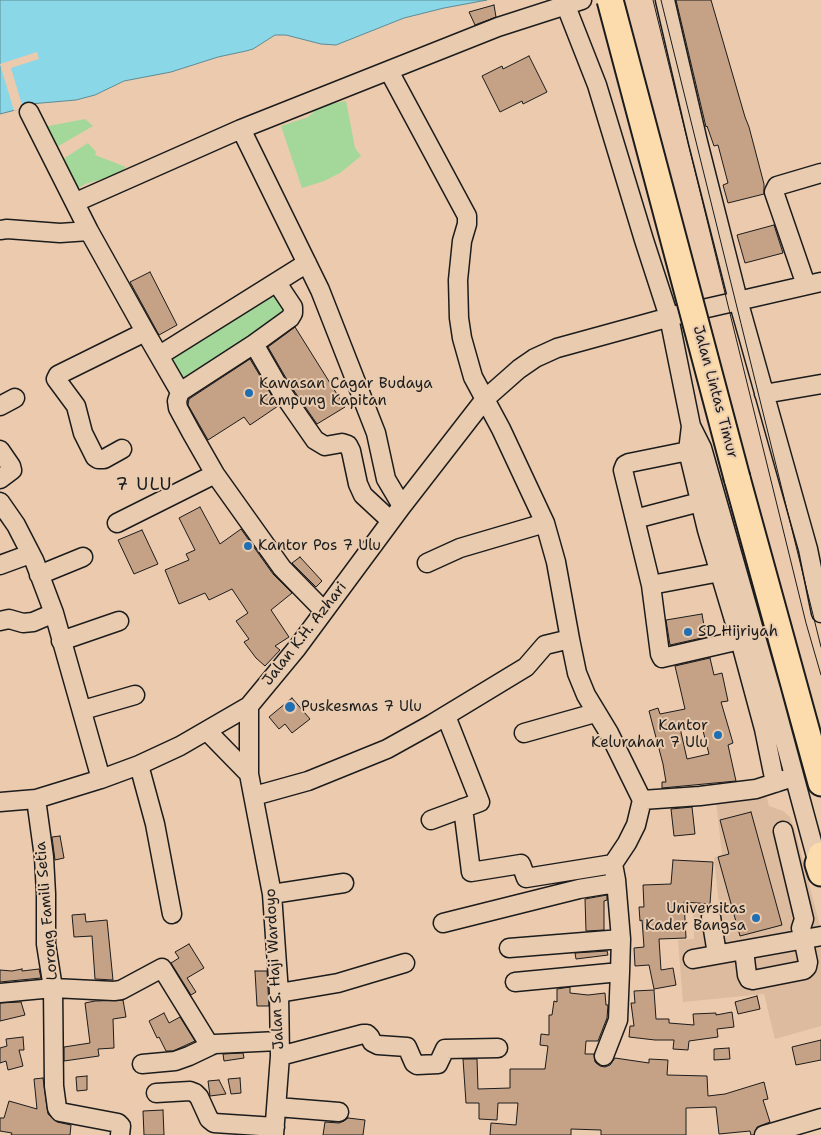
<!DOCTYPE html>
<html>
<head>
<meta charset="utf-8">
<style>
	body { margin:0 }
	canvas { display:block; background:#ebcaad }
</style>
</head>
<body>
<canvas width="821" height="1135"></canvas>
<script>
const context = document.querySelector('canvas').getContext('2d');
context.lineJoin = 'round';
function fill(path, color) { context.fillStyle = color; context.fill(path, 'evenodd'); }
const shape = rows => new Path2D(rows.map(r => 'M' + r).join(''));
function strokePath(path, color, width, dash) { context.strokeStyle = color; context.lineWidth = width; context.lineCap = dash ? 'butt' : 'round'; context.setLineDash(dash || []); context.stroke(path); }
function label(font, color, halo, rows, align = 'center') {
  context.font = font + ' "Shantell Sans",sans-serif'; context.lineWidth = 4; context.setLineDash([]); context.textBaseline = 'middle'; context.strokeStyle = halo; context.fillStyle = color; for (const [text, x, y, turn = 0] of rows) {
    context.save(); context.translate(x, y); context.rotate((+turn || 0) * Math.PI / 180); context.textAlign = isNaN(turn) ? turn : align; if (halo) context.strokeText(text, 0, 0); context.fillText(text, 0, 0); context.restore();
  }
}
const built = shape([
	[766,795,769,806,783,811,790,817,795,830,821,930,821,1026,775,1039,764,994,683,1002,678,940,694,939,693,907,719,906,714,858,722,854,716,801]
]);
const green = shape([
	[346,101,355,148,361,156,340,173,324,181,302,188,281,126,308,117,320,106],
	[85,119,93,126,57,147,43,127],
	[88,143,96,152,95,155,126,167,118,175,88,183,76,189,63,159],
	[274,291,288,312,185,383,168,359]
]);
const water = shape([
	[0,0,487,0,444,8,404,18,336,45,321,44,286,35,275,35,253,49,246,51,218,57,171,72,124,81,95,95,76,100,30,104,23,108,0,114,0,0]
]);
const pier = shape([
	[37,52,39,59,11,68,23,108,14,111,0,64]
]);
const building = shape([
	[676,0,711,0,745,117,749,127,764,184,764,194,728,203,723,185,728,183,718,145,714,146,707,126,706,127,676,0],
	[494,5,496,17,475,25,469,12,494,5],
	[529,56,547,92,523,104,522,101,500,112,482,76,502,66,503,69,529,56],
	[774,225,783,253,745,263,737,235,774,225],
	[150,272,177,325,159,335,130,282,150,272],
	[295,327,345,407,317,424,290,385,268,347,295,327],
	[250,359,278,406,250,425,244,417,208,440,188,405,189,399,250,359],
	[200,507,220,544,241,529,273,574,292,593,271,610,289,637,275,646,280,650,265,666,256,658,244,642,249,639,236,621,248,613,232,589,209,600,205,593,179,604,165,570,189,560,186,554,195,550,179,518,200,507],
	[142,530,158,564,134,574,118,540,142,530],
	[300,557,322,581,316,587,292,563,300,557],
	[702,614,706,637,670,645,666,620,702,614],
	[710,658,714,675,722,673,728,701,721,702,733,743,728,745,736,781,662,788,662,782,666,782,663,764,649,711,658,708,660,714,685,709,675,666,710,658],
	[701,723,709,754,687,759,680,728,701,723],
	[292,698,310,719,292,733,285,724,279,729,269,717,292,698],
	[692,807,695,834,674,836,671,809,692,807],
	[751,812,782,925,740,936,718,857,729,854,720,820,751,812],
	[60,836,64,858,55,860,52,837,60,836],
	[673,860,713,862,710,904,684,902,686,938,659,939,661,970,673,968,676,985,654,989,649,965,635,966,634,948,644,947,642,920,640,921,639,907,644,907,643,885,671,884,673,860],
	[607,895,607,900,604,901,604,930,586,931,585,899,607,895],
	[85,914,86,922,107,920,113,980,95,979,92,936,74,937,72,915,85,914],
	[189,944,204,968,187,978,196,992,191,995,171,963,179,958,175,952,189,944],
	[607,951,608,955,576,959,575,953,607,951],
	[22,969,22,971,39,969,41,978,0,982,0,970,12,971,22,969],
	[255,971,267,971,269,1006,257,1006,255,971],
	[570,987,570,993,588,995,605,993,606,1005,608,1005,607,1018,598,1041,586,1041,585,1054,594,1054,595,1062,600,1066,605,1067,610,1065,615,1058,649,1063,649,1059,668,1060,667,1075,707,1076,708,1096,725,1094,764,1082,768,1099,763,1100,770,1122,757,1127,754,1135,751,1135,750,1131,719,1134,716,1107,686,1108,686,1135,601,1135,601,1130,571,1129,571,1135,490,1135,491,1123,516,1125,518,1103,498,1103,497,1120,479,1119,479,1103,466,1103,463,1059,477,1059,478,1089,510,1088,510,1069,545,1069,548,1046,540,1045,541,1034,549,1035,549,1015,552,1015,554,1001,557,1002,557,989,570,987],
	[654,990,656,1019,669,1019,669,1023,694,1025,693,1014,716,1013,716,1015,732,1012,734,1027,717,1029,718,1037,689,1041,688,1050,673,1049,674,1040,655,1040,629,1037,630,1026,634,1026,631,1003,635,1003,634,991,654,990],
	[757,996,760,1009,738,1014,735,1002,757,996],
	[123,1000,126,1017,113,1019,114,1048,98,1049,99,1056,64,1061,64,1047,90,1043,85,1003,95,1001,123,1000],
	[21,1002,25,1015,0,1021,0,1003,21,1002],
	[164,1013,169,1023,180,1017,195,1041,173,1051,166,1051,159,1037,157,1038,149,1021,164,1013],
	[23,1037,24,1050,19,1050,23,1066,8,1070,6,1061,0,1063,0,1048,7,1046,6,1039,23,1037],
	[821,1040,821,1060,796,1065,792,1047,821,1040],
	[729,1048,730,1059,714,1060,714,1049,729,1048],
	[243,1053,244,1058,224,1061,223,1054,243,1053],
	[87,1076,87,1090,77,1091,76,1077,87,1076],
	[43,1078,48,1114,57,1122,71,1125,70,1135,11,1135,12,1133,0,1131,0,1118,4,1118,9,1101,37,1109,34,1079,43,1078],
	[240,1078,241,1093,231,1094,228,1079,240,1078],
	[219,1080,226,1094,210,1096,208,1081,219,1080],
	[163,1110,164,1135,144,1135,143,1111,163,1110],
	[348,1118,365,1120,363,1135,323,1135,325,1122,339,1123,344,1121,348,1118]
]);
const minor = shape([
	[665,0,698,142,738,300,808,549,821,613],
	[566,6,597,85,644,240,669,317,691,426,702,448,771,690,818,864],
	[389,71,467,216,467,224,462,241,458,280,459,318,462,338,473,377,501,429,545,523,556,562,570,639],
	[29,112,89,231,147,335,180,392],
	[241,129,320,290,376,433,386,479,402,506],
	[76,202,241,129,498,27,582,0],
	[0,230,7,229,60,233,89,231],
	[277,283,293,307,293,313,290,318,254,344,180,392,177,401,178,408,191,432,215,474,282,568,324,611],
	[806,285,774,192,777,186,821,173],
	[254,344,281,391,315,440,325,446,342,443,348,445,351,451,358,484,363,495,391,521],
	[160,355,307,263],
	[764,394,821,384],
	[0,406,15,398],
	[691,426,688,451,707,530,740,640,764,729,775,783],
	[122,449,104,459,98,459,95,457,83,433,76,406,56,379,58,375,145,332],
	[698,449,629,463,625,465,623,470,651,585,720,572],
	[0,450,11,466,12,470,0,479],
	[0,502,16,525,34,560,54,613,101,779],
	[635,519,700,502],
	[117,523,215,474],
	[427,563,460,548,545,523],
	[0,565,30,554],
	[39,575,83,557],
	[651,585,660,654,662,658,740,640],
	[0,621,9,619,23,623,33,622,54,613],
	[61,641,119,621],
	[249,706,249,774,272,894,279,993,280,1056,274,1135],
	[83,710,135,695],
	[207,731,249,774],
	[524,733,595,713],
	[139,765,155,824,172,914],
	[254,796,308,781,387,749,432,724,526,667,545,645,570,639,577,673,586,695,609,733,642,800,636,825,627,843,613,864,526,878,521,864,471,872,463,808],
	[36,799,44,857,46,894,46,944,53,988,54,1086,57,1108,60,1112,118,1123,121,1126,120,1135],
	[642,800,700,796,756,789,787,779],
	[0,802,36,799,101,779,139,765,180,746,249,706,297,648,402,506,485,399,519,369,535,358,557,348,681,314,821,282],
	[431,820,480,802,446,716],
	[272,894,344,883],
	[711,917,717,954],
	[443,923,579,889,616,883],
	[509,948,621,939],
	[744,950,747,975,749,979,753,980,804,970,807,967,808,962,801,928,804,919,783,831],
	[693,959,821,936],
	[515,982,620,972,621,939,616,880,613,864],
	[0,993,53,988,114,991,121,990,162,968,210,1046,215,1044,279,1041],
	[279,993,338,983,405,963],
	[280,1056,363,1034,367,1034,370,1037,372,1042,378,1045,407,1047,414,1063,417,1065,438,1064,445,1049,498,1048],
	[604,1056,618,1020,620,972],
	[142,1064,175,1061,189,1056,210,1046],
	[156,1093,190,1091,195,1093,199,1097,209,1119,214,1123,275,1127],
	[277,1107,339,1112],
	[764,1135,821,1118]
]);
const highway = shape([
	[737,478,821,783],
	[821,855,818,864,821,873]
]);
const tram = shape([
	[653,0,806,623,821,675],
	[661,0,821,647]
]);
const highwayBridge = shape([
	[610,0,737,478]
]);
const markers = [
	[249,393,5,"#1f6fb2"],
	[248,546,5,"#1f6fb2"],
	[688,632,5,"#1f6fb2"],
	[290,707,6,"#1f6fb2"],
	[718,735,5,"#1f6fb2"],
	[756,918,5,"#1f6fb2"]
];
const poiNames = [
	["Kawasan Cagar Budaya",259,384],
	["Kampung Kapitan",259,401],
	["Kantor Pos 7 Ulu",258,546],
	["SD Hijriyah",698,632],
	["Puskesmas 7 Ulu",301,707],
	["Kantor",708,726,"right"],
	["Kelurahan 7 Ulu",708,743,"right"],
	["Universitas",746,909,"right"],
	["Kader Bangsa",746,926,"right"]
];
const streetNames = [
	["Jalan Lintas Timur",715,392,75],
	["Jalan K.H. Azhari",305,634,-52],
	["Lorong Famili Setia",47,911,-95],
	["Jalan S. Haji Wardoyo",275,969,-93]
];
const quarterNames = [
	["7 ULU",144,485]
];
fill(built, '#dcbb9e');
fill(green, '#a4d89a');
fill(water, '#89d7e7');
strokePath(water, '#5d8c96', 1);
fill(pier, '#ebcaad');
fill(building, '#c5a186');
strokePath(building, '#1c1c1c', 1);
strokePath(minor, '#1c1c1c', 21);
strokePath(highway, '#1c1c1c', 29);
strokePath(minor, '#e9cbaf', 18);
strokePath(highway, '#fcdcac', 25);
strokePath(tram, '#1c1c1c', 1);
strokePath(highwayBridge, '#1c1c1c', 29, []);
strokePath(highwayBridge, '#fcdcac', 25);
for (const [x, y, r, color] of markers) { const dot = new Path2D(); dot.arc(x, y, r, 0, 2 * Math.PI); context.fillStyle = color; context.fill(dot); strokePath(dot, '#e9cbaf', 2); }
label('15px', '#1c1c1c', '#e9cbaf', poiNames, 'left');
label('15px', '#1c1c1c', '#e9cbaf', streetNames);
context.letterSpacing = '1px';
label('18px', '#1c1c1c', '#e9cbaf', quarterNames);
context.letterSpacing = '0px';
</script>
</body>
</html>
